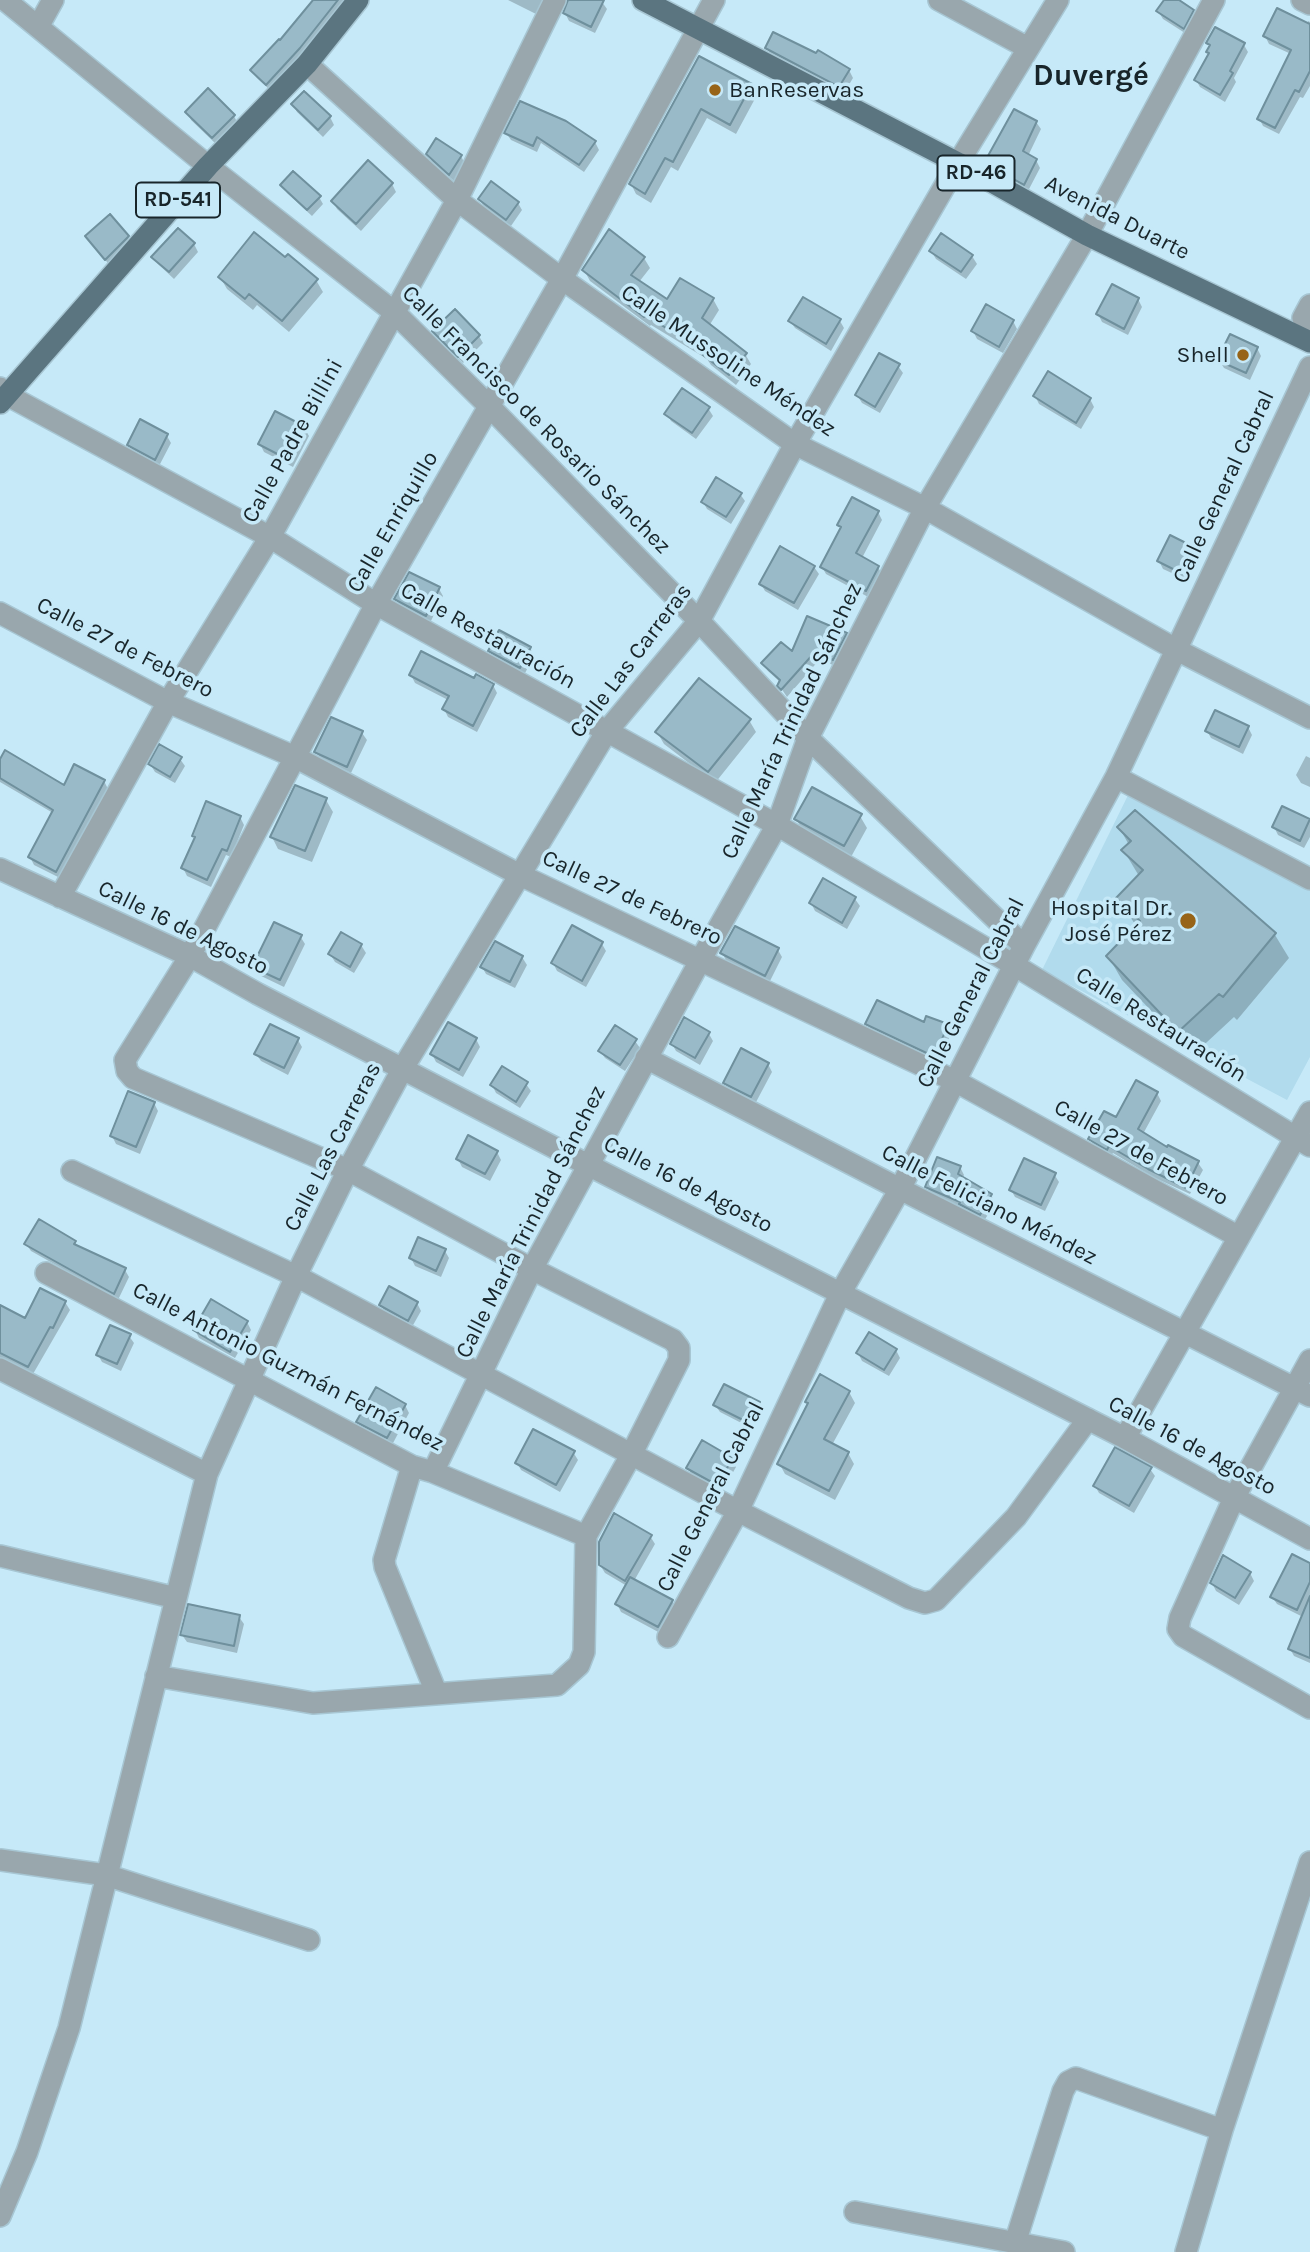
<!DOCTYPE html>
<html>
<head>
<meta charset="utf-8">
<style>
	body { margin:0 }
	canvas { display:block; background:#c6e9f8 }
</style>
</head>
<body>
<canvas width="1310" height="2252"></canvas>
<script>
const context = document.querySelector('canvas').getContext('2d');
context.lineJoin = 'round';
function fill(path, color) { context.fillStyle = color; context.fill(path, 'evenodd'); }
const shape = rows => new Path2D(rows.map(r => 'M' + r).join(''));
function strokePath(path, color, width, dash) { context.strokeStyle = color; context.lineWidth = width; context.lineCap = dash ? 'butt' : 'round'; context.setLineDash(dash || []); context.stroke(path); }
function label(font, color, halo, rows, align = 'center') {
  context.font = font + ' Karla,sans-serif'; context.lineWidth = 7; context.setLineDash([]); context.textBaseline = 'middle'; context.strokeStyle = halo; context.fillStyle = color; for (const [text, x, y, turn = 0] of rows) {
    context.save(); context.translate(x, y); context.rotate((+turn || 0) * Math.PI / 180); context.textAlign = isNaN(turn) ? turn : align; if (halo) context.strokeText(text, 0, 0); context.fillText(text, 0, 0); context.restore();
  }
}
const built = shape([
	[1135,781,1310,872,1310,1057,1287,1100,1042,970]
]);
const shadow = shape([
	[315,0,348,0,271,91,257,78,252,71,280,43],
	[508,0,549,0,544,9,539,7,536,14],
	[569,0,602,2,607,9,595,33,569,21,565,13],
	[1166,0,1175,0,1193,11,1197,19,1188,35,1163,19,1158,11],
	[1308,21,1310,22,1310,86,1303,98,1300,97,1279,134,1263,126,1259,118,1291,54,1269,44,1265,36,1307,24],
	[1208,43,1244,45,1248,52,1234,78,1236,82,1225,102,1200,87,1196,80,1210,55,1211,48],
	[767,48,849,70,853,78,844,93,771,56],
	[700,58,751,85,757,95,736,134,707,118,678,171,671,167,651,203,636,194,631,184],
	[208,91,234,116,238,124,217,145,191,120,187,112],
	[304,93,330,117,334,125,323,137,297,112,293,105],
	[1036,122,1041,129,1028,156,1036,160,1040,168,1028,191,991,170,986,163],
	[506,133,595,142,599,150,584,172,541,143,537,152,511,140],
	[428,154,461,156,465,164,454,181,432,162],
	[369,163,392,184,396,192,361,231,337,209,333,201],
	[282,186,319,197,323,204,312,216,287,193],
	[480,199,518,203,522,210,511,226,484,207],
	[178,230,194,244,198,252,174,279,158,264,154,257],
	[87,236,128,237,132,244,110,266],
	[931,251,972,256,977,264,966,279,936,259],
	[644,258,650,268,639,282,667,302,713,299,719,310,709,326,745,354,751,364,736,385,711,365,707,359,651,325,650,326,590,281,584,270],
	[286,259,316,280,323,292,289,332,257,305,253,310,227,289,220,277],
	[1138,299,1142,307,1128,335,1102,322,1098,314],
	[790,321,840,321,844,328,831,351,795,328],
	[1013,321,1017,329,1003,353,977,339,973,331],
	[434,331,479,336,483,343,463,363,439,339],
	[1257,348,1261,356,1250,380,1224,368,1219,360],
	[898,366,903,373,880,413,862,403,857,395],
	[1035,396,1090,399,1094,407,1081,429,1039,404],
	[708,408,713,416,696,439,671,421,667,414],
	[305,429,309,436,293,467,264,452,260,444],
	[167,436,171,443,159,466,133,452,129,445],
	[740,494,745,501,731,524,707,509,703,502],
	[878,512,882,520,862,558,878,567,882,575,870,598,826,574,822,567,842,530,839,525],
	[1194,549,1199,557,1187,580,1163,569,1159,561],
	[814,567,819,574,798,610,765,591,761,584],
	[439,589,443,596,430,623,400,607,396,599],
	[846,634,850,642,837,667,820,659,787,697,779,685,780,682,768,671,763,664],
	[530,648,534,656,524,675,495,658,490,651],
	[411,675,474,680,493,685,497,693,477,732,448,717,444,709,448,700,415,683],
	[749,720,756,732,715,783,664,744,657,732],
	[1248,727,1252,735,1243,754,1211,738,1207,731],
	[362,733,367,740,351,773,321,759,316,752],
	[1306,756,1310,758,1310,787,1301,783,1296,775],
	[180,759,185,766,175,783,155,772,150,764],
	[0,762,64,787,104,781,108,789,60,878,34,865,30,857,53,813,0,782],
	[326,800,333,812,312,862,278,849,272,837],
	[1283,808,1310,822,1310,837,1304,848,1278,835,1274,827],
	[1135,812,1275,935,1289,958,1237,1020,1234,1017,1193,1055,1122,980,1108,956,1137,927,1118,899,1139,876,1124,851,1129,845,1119,827],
	[860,816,867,828,851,857,803,831,796,819],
	[240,817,244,825,231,857,226,855,211,887,187,876,183,868,196,840,194,836],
	[823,881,855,899,860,906,847,929,815,911,811,903],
	[300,936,305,944,284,987,259,975,254,967],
	[602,944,606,951,586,987,557,971,553,963],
	[361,945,366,953,354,973,335,962,330,954],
	[778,950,782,957,769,983,726,960,722,953],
	[522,957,527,965,515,988,486,974,482,967],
	[685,1020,709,1034,713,1041,700,1065,676,1051,672,1044],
	[867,1024,946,1025,951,1033,939,1063,872,1031],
	[476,1039,480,1047,463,1077,436,1062,432,1054],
	[298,1040,302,1047,288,1075,261,1061,256,1054],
	[635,1041,640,1048,625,1071,605,1058,600,1051],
	[768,1064,772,1072,755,1104,729,1090,725,1083],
	[526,1084,531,1091,520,1108,496,1093,492,1085],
	[1157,1093,1161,1101,1143,1134,1168,1150,1169,1148,1198,1163,1203,1170,1190,1194,1153,1177,1113,1153,1111,1156,1094,1147,1090,1139],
	[154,1103,158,1111,140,1154,116,1144,112,1136],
	[497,1152,501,1160,490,1181,462,1167,458,1159],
	[960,1167,964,1175,962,1179,991,1195,995,1203,984,1221,965,1211,963,1208,931,1194,927,1187],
	[1054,1174,1059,1182,1045,1211,1015,1197,1011,1190],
	[75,1242,78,1248,125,1270,129,1277,118,1300,31,1251,26,1244],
	[445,1251,449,1258,441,1277,415,1266,411,1258],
	[65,1302,70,1310,33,1374,0,1358,0,1307,26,1320],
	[417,1303,421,1311,412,1327,385,1313,381,1305],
	[247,1322,251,1330,235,1358,199,1338,195,1330],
	[129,1336,134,1343,121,1371,102,1362,98,1355],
	[896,1350,900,1358,889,1376,862,1361,858,1353],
	[849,1392,855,1403,832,1445,848,1453,854,1464,835,1500,785,1474,779,1463],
	[758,1404,763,1411,753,1429,720,1412,715,1405],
	[405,1405,409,1413,392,1445,363,1429,358,1422],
	[573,1452,578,1460,560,1492,521,1470,517,1463],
	[732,1459,736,1467,722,1492,692,1476,688,1468],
	[1150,1469,1155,1476,1134,1513,1099,1493,1095,1486],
	[650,1536,655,1544,634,1581,672,1601,676,1609,662,1634,621,1612,617,1604,627,1586,605,1573,600,1565],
	[1310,1565,1310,1598,1301,1616,1277,1604,1272,1597],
	[1250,1573,1254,1581,1239,1605,1216,1591,1212,1583],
	[239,1617,244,1624,237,1653,187,1642,182,1635],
	[1310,1621,1310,1663,1294,1656,1290,1649]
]);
const building = shape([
	[313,0,338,0,300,48,266,85,250,70,279,39,280,40,313,0],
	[568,0,604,0,591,27,563,13,568,0],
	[1164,0,1179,0,1194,10,1184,29,1156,11,1164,0],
	[1277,8,1310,24,1310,71,1299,92,1295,90,1275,128,1257,119,1291,50,1263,36,1277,8],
	[1215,27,1245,43,1230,71,1233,73,1220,95,1194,80,1209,53,1206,52,1210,45,1206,43,1215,27],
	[773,32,816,53,818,50,850,69,839,87,765,48,773,32],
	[699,56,752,84,730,125,701,109,673,162,665,158,645,194,629,184,699,56],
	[208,88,235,115,212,138,185,112,208,88],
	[304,91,331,116,318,130,291,104,304,91],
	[520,101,566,121,596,141,579,165,537,137,533,146,504,133,520,101],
	[1014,109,1037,121,1023,151,1037,159,1024,185,984,163,1014,109],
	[436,138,462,155,449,175,426,154,436,138],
	[368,160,393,183,356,224,331,201,368,160],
	[293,171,321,196,307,210,280,185,293,171],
	[491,181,519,202,506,220,478,199,491,181],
	[110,214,129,236,105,260,85,236,110,214],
	[178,228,195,243,169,272,151,257,178,228],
	[609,229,645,257,631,275,667,299,680,278,714,298,702,318,747,353,729,375,703,355,705,352,645,315,644,317,582,270,609,229],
	[254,232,285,257,288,254,318,279,282,321,249,294,245,299,218,277,254,232],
	[941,233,973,255,961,272,929,251,941,233],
	[1112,284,1139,298,1124,329,1096,314,1112,284],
	[803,297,841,319,826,344,788,321,803,297],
	[986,304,1014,320,999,347,971,331,986,304],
	[455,309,480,335,458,357,432,331,455,309],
	[1230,334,1258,347,1246,373,1217,360,1230,334],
	[879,353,900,364,875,407,855,395,879,353],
	[1048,371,1091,398,1076,423,1033,396,1048,371],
	[682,388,710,407,692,433,664,414,682,388],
	[275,411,306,427,289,460,258,444,275,411],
	[140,419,168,434,155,460,127,445,140,419],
	[716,477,742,493,726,517,701,502,716,477],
	[852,497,879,511,856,553,879,566,866,591,820,567,841,527,837,525,852,497],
	[1170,535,1196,548,1183,574,1157,561,1170,535],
	[780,546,815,566,794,603,759,584,780,546],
	[409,572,440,587,426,616,394,599,409,572],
	[807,616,847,633,833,660,815,652,781,690,777,686,780,680,761,663,781,642,792,651,807,616],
	[499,630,531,647,520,668,488,651,499,630],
	[421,651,474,678,476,674,494,684,473,726,442,709,449,696,409,675,421,651],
	[699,678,751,719,708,772,655,732,699,678],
	[1215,710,1249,726,1239,747,1205,731,1215,710],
	[331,717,363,731,347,767,314,752,331,717],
	[159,744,182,757,170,777,148,764,159,744],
	[5,750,64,785,74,764,105,780,56,872,28,857,53,810,0,778,0,759,5,750],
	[295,785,327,798,305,851,270,837,295,785],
	[812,787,862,814,844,846,794,819,812,787],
	[206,801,241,816,227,851,222,849,207,880,181,868,195,837,192,836,206,801],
	[1282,806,1310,819,1300,841,1272,827,1282,806],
	[1135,810,1276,933,1223,997,1219,994,1178,1032,1106,956,1140,921,1116,898,1143,870,1121,850,1131,841,1117,827,1135,810],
	[823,878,856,897,842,923,809,903,823,878],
	[274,922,302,935,280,980,252,967,274,922],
	[572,925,603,942,582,981,551,963,572,925],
	[735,926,779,948,765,976,720,953,735,926],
	[341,932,362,944,350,967,328,954,341,932],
	[495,941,523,956,510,982,480,967,495,941],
	[877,1000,924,1022,926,1016,948,1024,935,1057,865,1024,877,1000],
	[684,1017,710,1032,695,1058,670,1044,684,1017],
	[448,1022,477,1038,459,1070,430,1054,448,1022],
	[270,1024,299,1038,284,1068,254,1054,270,1024],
	[615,1025,637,1039,620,1065,598,1051,615,1025],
	[741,1048,769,1063,751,1097,723,1083,741,1048],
	[502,1066,528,1082,516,1102,490,1085,502,1066],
	[1136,1080,1158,1092,1138,1129,1167,1147,1168,1145,1199,1161,1186,1188,1148,1169,1109,1146,1107,1150,1088,1139,1104,1111,1116,1117,1136,1080],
	[128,1091,155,1102,136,1147,110,1136,128,1091],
	[468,1135,498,1151,485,1174,456,1159,468,1135],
	[937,1157,961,1166,958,1174,992,1194,980,1215,959,1204,960,1202,925,1187,937,1157],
	[1024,1158,1056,1173,1041,1205,1009,1190,1024,1158],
	[39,1219,76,1241,74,1244,126,1268,114,1294,24,1244,39,1219],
	[418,1237,446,1249,436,1271,409,1258,418,1237],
	[389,1286,418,1302,408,1321,379,1305,389,1286],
	[40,1288,66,1301,53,1328,50,1327,28,1367,0,1353,0,1305,25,1318,40,1288],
	[211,1299,248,1321,230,1352,193,1330,211,1299],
	[110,1325,131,1334,117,1364,96,1355,110,1325],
	[869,1332,897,1349,884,1370,856,1353,869,1332],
	[820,1374,850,1391,824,1439,849,1452,829,1491,777,1464,808,1403,805,1402,820,1374],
	[724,1384,760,1402,749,1423,713,1405,724,1384],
	[376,1387,406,1404,387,1438,356,1422,376,1387],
	[533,1429,575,1451,556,1485,515,1463,533,1429],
	[702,1440,733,1458,717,1485,686,1468,702,1440],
	[1115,1447,1152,1467,1129,1506,1093,1486,1115,1447],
	[614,1513,652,1535,625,1581,599,1565,599,1542,614,1513],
	[1292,1554,1310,1563,1310,1582,1297,1610,1270,1597,1292,1554],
	[1223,1555,1251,1572,1235,1598,1210,1583,1223,1555],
	[630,1577,673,1600,658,1627,615,1604,630,1577],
	[1310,1596,1310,1658,1288,1649,1310,1596],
	[188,1604,240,1615,234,1646,180,1635,188,1604]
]);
const minor = shape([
	[5,0,208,166,394,312,489,406,699,621,808,738,1024,946],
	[939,0,1028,48],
	[1302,0,1310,4],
	[38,27,53,0],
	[307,64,457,200,562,279,795,444,925,508,1177,650,1310,718],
	[1310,305,1303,318,1310,330],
	[0,388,7,395,270,537,376,604,777,825,1014,965,1310,1146],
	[0,613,168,702,295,757,520,875,955,1081,1239,1237],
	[1116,777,1310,879],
	[0,869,190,956,258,994,588,1165,1125,1438,1310,1539],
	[60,897,168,702,270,537,457,200,555,0],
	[646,1058,900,1189,1310,1396],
	[72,1171,296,1276,738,1511,909,1598,925,1603,936,1600,1016,1517,1088,1419],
	[46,1273,412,1466,433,1472,586,1536],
	[1310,1360,1234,1498,1180,1618,1178,1629,1183,1636,1310,1708],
	[0,1369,207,1474],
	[1125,1438,1310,1112],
	[412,1466,384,1560,385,1567,436,1692],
	[433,1472,532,1269,701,959,777,825,808,738,925,508,1087,235,1214,0],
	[0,1556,176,1598],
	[668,1637,738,1511,841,1292,900,1189,1024,946,1116,777,1310,367],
	[156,1676,313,1703,557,1685,579,1665,584,1652,586,1536,631,1455,679,1360,679,1348,673,1340,532,1269,348,1170,133,1078,127,1071,125,1060,190,956,376,604,562,279,714,0],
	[0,1860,106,1875,309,1940],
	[855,2212,1064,2252],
	[0,2216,27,2152,69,2028,207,1474,296,1276,348,1170,403,1068,607,731,699,621,795,444,958,163,1058,0],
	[1015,2243,1063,2091,1068,2082,1076,2078,1222,2130],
	[1186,2252,1222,2130,1310,1862]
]);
const primary = shape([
	[643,0,958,163,1087,235,1310,342],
	[0,403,208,166,307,64,358,0]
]);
const markers = [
	[715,90,7,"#976418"],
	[1243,355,7,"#976418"],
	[1188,921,9,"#976418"]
];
const shields = [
	[976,173,77],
	[178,200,84]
];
const shieldNames = [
	["RD-46",976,173],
	["RD-541",178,200]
];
const poiNames = [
	["BanReservas",729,90,"left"],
	["Shell",1229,355],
	["Hospital Dr.",1172,908],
	["José Pérez",1172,934]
];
const streetNames = [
	["Avenida Duarte",1117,218,27],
	["Calle Mussoline Méndez",728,361,34],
	["Calle Francisco de Rosario Sánchez",536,420,45],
	["Calle Padre Billini",293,441,-61],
	["Calle General Cabral",1224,487,-65],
	["Calle Enriquillo",393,522,-60],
	["Calle Restauración",488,636,29],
	["Calle 27 de Febrero",125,648,27],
	["Calle Las Carreras",631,661,-53],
	["Calle María Trinidad Sánchez",792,721,-65],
	["Calle 27 de Febrero",632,898,25],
	["Calle 16 de Agosto",183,928,26],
	["Calle General Cabral",971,993,-63],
	["Calle Restauración",1161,1025,32],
	["Calle Las Carreras",333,1147,-63],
	["Calle 27 de Febrero",1141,1153,29],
	["Calle 16 de Agosto",688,1185,27],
	["Calle Feliciano Méndez",989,1205,27],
	["Calle María Trinidad Sánchez",531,1222,-63],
	["Calle Antonio Guzmán Fernández",288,1367,27],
	["Calle 16 de Agosto",1192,1446,28],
	["Calle General Cabral",711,1497,-63]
];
const districtNames = [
	["Duvergé",1091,76]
];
fill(built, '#b1dbed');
fill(shadow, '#0003');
fill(building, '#99bac8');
strokePath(building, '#6f909d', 2);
strokePath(minor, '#a7c6d3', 24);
strokePath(primary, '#a7c6d3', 24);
strokePath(minor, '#99a7ad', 21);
strokePath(primary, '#5b7580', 21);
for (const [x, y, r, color] of markers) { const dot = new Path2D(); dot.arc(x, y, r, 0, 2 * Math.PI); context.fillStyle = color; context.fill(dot); strokePath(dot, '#c6e9f8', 2.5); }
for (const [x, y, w] of shields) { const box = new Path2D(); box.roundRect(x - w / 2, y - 17.5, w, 35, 5); context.fillStyle = '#c6e9f8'; context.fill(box); strokePath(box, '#18252a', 2); }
label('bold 21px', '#18252a', null, shieldNames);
label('23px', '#18252a', '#c6e9f8', poiNames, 'right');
label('23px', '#18252a', '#c6e9f8', streetNames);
label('bold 30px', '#18252a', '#c6e9f8', districtNames);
</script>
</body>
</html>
